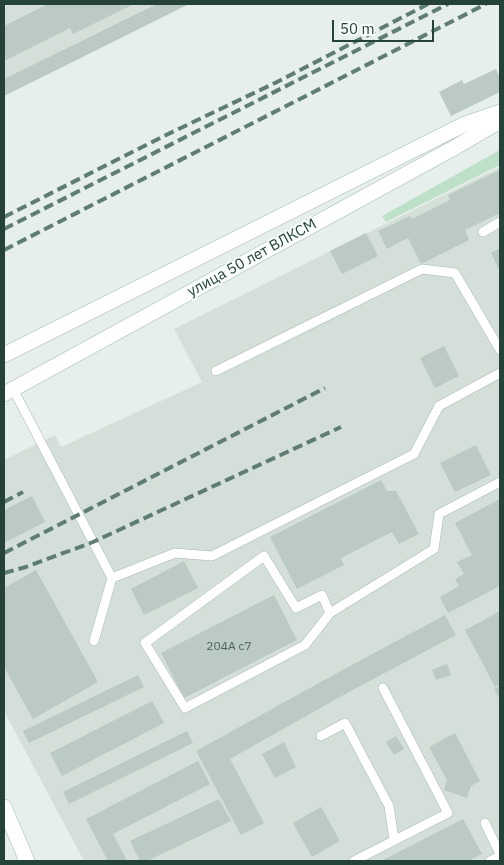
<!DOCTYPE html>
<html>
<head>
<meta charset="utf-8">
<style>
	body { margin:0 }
	#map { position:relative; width:504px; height:865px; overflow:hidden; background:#e6efeb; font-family:"IBM Plex Sans",sans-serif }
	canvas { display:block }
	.frame { position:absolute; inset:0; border:5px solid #24423a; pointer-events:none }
	.scale { position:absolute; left:332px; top:20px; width:102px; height:22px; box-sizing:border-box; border:2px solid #24423a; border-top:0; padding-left:6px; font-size:15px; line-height:18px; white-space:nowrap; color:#24423a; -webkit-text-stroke:4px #f7fbf9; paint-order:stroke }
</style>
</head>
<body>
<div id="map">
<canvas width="504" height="865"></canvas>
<div class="frame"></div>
<div class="scale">50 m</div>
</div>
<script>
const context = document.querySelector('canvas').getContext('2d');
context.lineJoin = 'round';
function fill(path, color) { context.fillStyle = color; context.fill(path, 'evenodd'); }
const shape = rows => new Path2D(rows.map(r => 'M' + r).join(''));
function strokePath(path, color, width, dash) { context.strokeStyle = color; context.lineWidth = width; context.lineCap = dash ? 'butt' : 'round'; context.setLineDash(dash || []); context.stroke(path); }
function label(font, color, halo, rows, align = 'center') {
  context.font = font + ' "IBM Plex Sans",sans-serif'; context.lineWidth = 4; context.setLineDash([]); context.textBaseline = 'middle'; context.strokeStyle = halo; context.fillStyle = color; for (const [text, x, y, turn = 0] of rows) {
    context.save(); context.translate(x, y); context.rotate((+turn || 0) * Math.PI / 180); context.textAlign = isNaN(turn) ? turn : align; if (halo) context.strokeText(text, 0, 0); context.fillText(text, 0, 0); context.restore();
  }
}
const built = shape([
	[10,4,189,4,4,96,4,7],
	[500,167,500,861,84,861,4,711,4,460,55,435,61,447,202,382,174,329]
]);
const green = shape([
	[500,150,500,165,386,222,382,216]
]);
const building = shape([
	[48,4,134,4,73,34,70,28,4,61,4,26],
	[157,4,189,4,4,96,4,79],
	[496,69,500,78,500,92,451,116,439,92,462,80,464,84],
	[500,170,500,213,465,230,469,240,421,264,408,238,387,249,378,231,410,216,412,219,450,200,448,195],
	[366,233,378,256,342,274,330,251],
	[500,248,500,272,491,253],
	[444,346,459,376,435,388,420,358],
	[476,445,491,475,455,492,440,463],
	[381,480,387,491,396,491,419,534,399,544,392,532,341,558,344,565,297,589,270,537],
	[32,496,45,522,4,543,4,510],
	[500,499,500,586,448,613,440,597,459,586,455,579,464,574,457,562,472,555,455,523],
	[184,561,198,588,144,615,131,589],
	[36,570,98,682,33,719,4,667,4,588],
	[274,595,297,640,184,698,161,653],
	[500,611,500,684,495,687,465,630],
	[445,615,456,635,347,693,230,759,264,823,241,835,196,751,337,673],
	[447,664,451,675,436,680,432,670],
	[138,675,144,687,29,743,23,731],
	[500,686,500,700,494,689],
	[152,701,164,723,62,776,50,753],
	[187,731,193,743,69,804,63,792],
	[455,733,480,781,471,786,467,798,444,790,447,780,429,747],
	[396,736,404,749,394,755,386,742],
	[284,742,296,767,275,778,262,754],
	[198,761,210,784,113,834,127,861,108,861,86,819],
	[219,799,231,821,147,861,140,861,130,841],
	[321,807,340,841,312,857,293,823],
	[463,819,482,854,468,861,381,861]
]);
const lane = shape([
	[483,232,500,222],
	[216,371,422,269,455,273,500,350],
	[13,389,112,578],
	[330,613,322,595,296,608,264,556,145,643,185,708,305,645,330,613,434,549,439,514,500,482],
	[94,641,112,578,175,553,212,556,414,454,439,406,500,373],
	[321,736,345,723,389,806,394,839],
	[485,823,500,854],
	[354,861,448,813,383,688],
	[490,861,500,856]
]);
const secondary = shape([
	[4,355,465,124,500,112],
	[4,394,452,149,500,121],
	[4,807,27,861]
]);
const rail = shape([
	[4,217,164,136,277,82,428,4],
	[4,229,448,4],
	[4,250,486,4],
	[4,502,23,492],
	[4,553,325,388],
	[4,573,26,567,93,542,341,427]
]);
const numberNames = [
	["204А с7",229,647]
];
const streetNames = [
	["улица 50 лет ВЛКСМ",252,258,-29]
];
fill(built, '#d4dfda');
fill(green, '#bfe0c8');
fill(building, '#bbcac4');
strokePath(lane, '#a8b8b2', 10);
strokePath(secondary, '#a4bbb3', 16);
strokePath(lane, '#fff', 9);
strokePath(secondary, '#fff', 15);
strokePath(rail, '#5f7d75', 4, [10, 5]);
label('12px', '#4a645c', null, numberNames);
label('15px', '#24423a', '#f7fbf9', streetNames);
</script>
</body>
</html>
